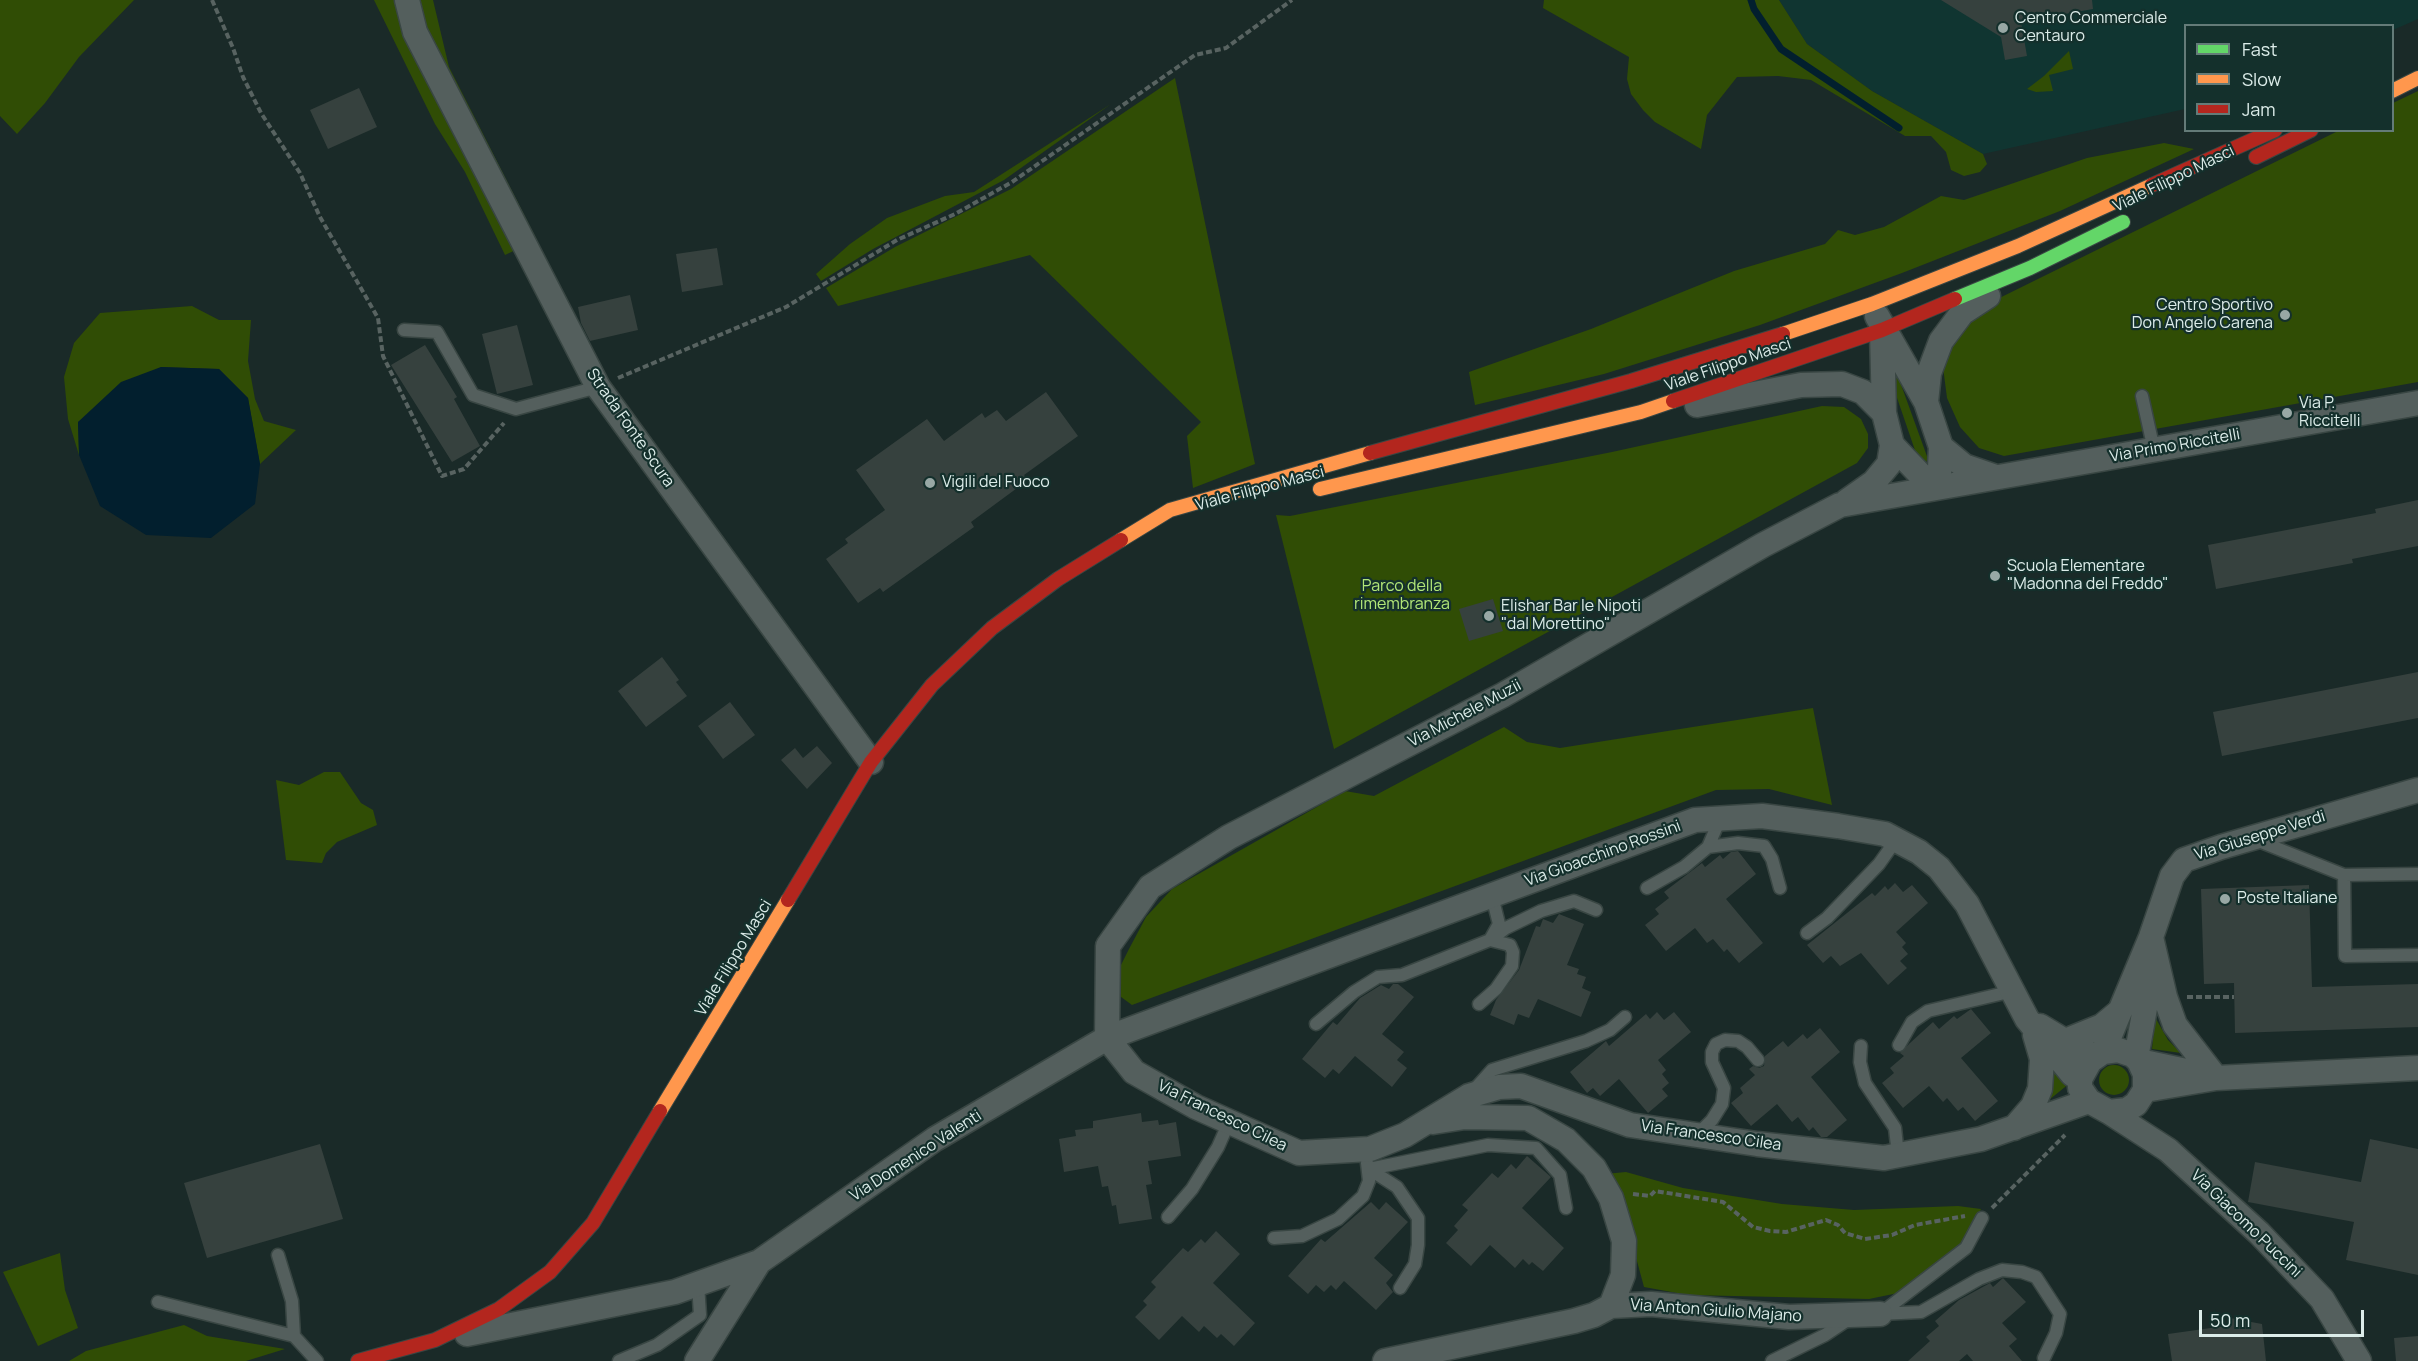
<!DOCTYPE html>
<html>
<head>
<meta charset="utf-8">
<style>
	body { margin:0 }
	#map { position:relative; width:2418px; height:1361px; overflow:hidden; background:#1a2a28; font-family:Manrope,sans-serif }
	canvas { display:block }
	.legend { position:absolute; left:2184px; top:24px; width:210px; height:108px; box-sizing:border-box; background:#14302c; border:2px solid #647b78; margin:0; padding:8px 10px; list-style:none; font-size:18px; color:#dcece9 }
	.legend li { display:flex; align-items:center; gap:12px; height:30px }
	.legend b { width:30px; border:2px solid #647b78 }
	.scale { position:absolute; left:2199px; top:1310px; width:165px; height:27px; box-sizing:border-box; border:3px solid #dcece9; border-top:0; padding-left:8px; font-size:18px; line-height:21px; white-space:nowrap; color:#dcece9; -webkit-text-stroke:4px #14302c; paint-order:stroke }
</style>
</head>
<body>
<div id="map">
<canvas width="2418" height="1361"></canvas>
<ul class="legend">
<li><b style="height:8px;background:#63d668"></b>Fast</li>
<li><b style="height:8px;background:#ff974d"></b>Slow</li>
<li><b style="height:8px;background:#b3261e"></b>Jam</li>
</ul>
<div class="scale">50 m</div>
</div>
<script>
const context = document.querySelector('canvas').getContext('2d');
context.lineJoin = 'round';
function fill(path, color) { context.fillStyle = color; context.fill(path, 'evenodd'); }
const shape = rows => new Path2D(rows.map(r => 'M' + r).join(''));
function strokePath(path, color, width, dash) { context.strokeStyle = color; context.lineWidth = width; context.lineCap = dash ? 'butt' : 'round'; context.setLineDash(dash || []); context.stroke(path); }
function label(font, color, halo, rows, align = 'center') {
  context.font = font + ' Manrope,sans-serif'; context.lineWidth = 4.5; context.setLineDash([]); context.textBaseline = 'middle'; context.strokeStyle = halo; context.fillStyle = color; for (const [text, x, y, turn = 0] of rows) {
    context.save(); context.translate(x, y); context.rotate((+turn || 0) * Math.PI / 180); context.textAlign = isNaN(turn) ? turn : align; if (halo) context.strokeText(text, 0, 0); context.fillText(text, 0, 0); context.restore();
  }
}
const built = shape([
	[1779,0,2418,0,2418,19,2393,30,2392,26,2186,26,2185,109,1983,154,1872,91,1807,44]
]);
const green = shape([
	[0,0,134,0,79,57,45,103,17,134,0,116],
	[374,0,433,0,449,67,537,240,505,255,465,172,435,124],
	[1544,0,1779,0,1807,44,1872,91,1983,154,1987,164,1980,172,1964,176,1951,170,1946,152,1931,136,1905,136,1811,80,1778,76,1737,77,1707,115,1701,149,1655,122,1643,110,1631,94,1627,79,1629,57,1543,8],
	[2069,51,2073,69,2049,75,2053,91,2036,92,2027,89,2044,76],
	[1175,78,1255,464,1193,488,1187,436,1201,422,1030,255,838,306,826,288,895,247,1011,189],
	[2418,91,2418,382,2004,456,1979,448,1960,427,1947,398,1943,367,1952,334,1971,312,2338,131,2392,130,2393,103],
	[1111,104,1004,180,873,249,821,281,816,274,850,244,887,218,945,196,974,192],
	[2164,143,2194,149,2060,211,1902,273,1760,325,1604,374,1475,405,1469,372,1591,329,1734,271,1825,244,1838,230,1855,235,1884,227,1941,196,1964,200,2087,158],
	[192,306,219,320,251,320,248,361,255,399,264,421,296,430,260,464,248,398,219,369,161,367,78,422,79,455,68,419,64,377,74,343,100,313],
	[1893,371,1899,379,1928,459,1925,464,1919,462,1895,392],
	[1822,406,1844,407,1861,419,1868,434,1868,448,1857,463,1334,749,1276,515,1290,516,1612,452],
	[1813,708,1832,805,1769,789,1716,790,1132,1005,1117,994,1119,969,1129,949,1146,917,1172,889,1345,791,1374,796,1504,727,1527,742,1560,748],
	[324,772,340,772,361,803,373,810,377,825,337,842,326,853,322,863,286,860,276,780,299,785],
	[2155,1017,2168,1040,2181,1053,2152,1049],
	'2099 1080a15 15 0 1 1 30 0a15 15 0 1 1-30 0Z',
	[2055,1066,2070,1083,2044,1104,2052,1084],
	[1626,1172,1683,1188,1782,1204,1854,1210,1958,1206,1981,1209,1963,1246,1903,1292,1869,1299,1688,1295,1644,1287,1624,1213,1605,1174],
	[60,1253,65,1290,78,1328,38,1346,3,1272],
	[184,1325,207,1336,285,1349,246,1361,69,1361,86,1351]
]);
const water = shape([
	[161,367,219,369,248,398,260,464,255,504,211,538,146,535,100,506,79,455,78,422,121,382]
]);
const stream = shape([
	[1751,0,1754,9,1781,49,1899,128]
]);
const building = shape([
	[1941,0,2092,0,2093,9,2021,22,2027,56,2005,60,2001,37],
	[359,88,377,127,328,149,310,110],
	[717,248,723,285,682,292,676,254],
	[630,295,638,330,590,341,581,323,578,307],
	[517,325,533,385,497,394,482,334],
	[425,345,457,397,454,399,480,446,452,462,391,365],
	[1046,392,1078,436,1024,475,1028,480,971,522,974,527,883,592,880,588,858,603,826,559,848,543,845,539,885,510,856,470,927,419,944,441,982,413,985,418,997,410,1006,421],
	[2418,500,2418,546,2352,559,2353,563,2216,589,2208,545,2376,513,2375,509],
	[1493,599,1503,631,1469,641,1459,609],
	[662,657,679,680,676,682,687,696,646,727,618,691],
	[2418,672,2418,718,2222,756,2213,712],
	[730,702,755,735,723,759,698,726],
	[817,746,832,763,807,789,781,760,795,748,803,758],
	[1738,851,1756,874,1726,899,1763,943,1739,963,1727,949,1724,952,1713,939,1707,943,1695,928,1666,951,1645,925,1659,914,1655,909,1669,898,1664,892,1702,863,1705,867,1720,855,1723,859,1731,852],
	[1895,883,1903,892,1912,885,1928,903,1896,932,1906,943,1902,947,1908,954,1900,961,1907,968,1888,985,1861,953,1840,966,1831,956,1823,963,1807,945,1872,893,1875,896,1885,886,1888,890],
	[2309,885,2312,987,2418,984,2418,1027,2235,1033,2234,983,2204,984,2201,889],
	[1559,914,1584,924,1567,965,1579,969,1577,974,1586,977,1582,988,1591,992,1581,1017,1538,999,1529,1018,1518,1014,1514,1025,1490,1015,1496,1000,1519,970,1536,926,1540,927,1543,919,1553,923],
	[1393,984,1398,984,1414,997,1382,1034,1404,1052,1397,1060,1407,1068,1392,1087,1355,1056,1339,1074,1333,1069,1325,1078,1302,1059,1333,1022,1337,1025,1360,998,1381,985,1389,989],
	[1971,1009,1991,1033,1961,1058,1998,1101,1975,1121,1963,1107,1958,1111,1947,1098,1943,1102,1929,1086,1903,1108,1882,1083,1894,1073,1890,1068,1904,1056,1900,1053,1910,1043,1933,1022,1939,1029,1954,1016,1957,1019],
	[1657,1012,1664,1020,1674,1012,1691,1032,1658,1060,1666,1070,1662,1074,1669,1083,1662,1089,1668,1096,1648,1113,1619,1079,1600,1096,1593,1088,1587,1093,1570,1072,1606,1041,1609,1046,1646,1014,1650,1019],
	[1820,1028,1840,1052,1811,1077,1847,1120,1827,1137,1821,1137,1813,1127,1809,1131,1798,1117,1792,1122,1777,1104,1751,1126,1731,1103,1743,1093,1740,1088,1755,1075,1749,1069,1753,1066,1759,1068,1764,1066,1765,1056,1783,1041,1788,1047,1803,1034,1807,1039],
	[1141,1113,1142,1122,1158,1120,1159,1125,1176,1122,1181,1156,1148,1161,1152,1184,1146,1185,1152,1219,1119,1224,1116,1205,1112,1206,1108,1186,1102,1187,1098,1166,1064,1172,1059,1139,1076,1136,1075,1130,1093,1128,1093,1121],
	[2370,1139,2418,1149,2418,1275,2346,1260,2354,1222,2248,1202,2255,1162,2361,1182],
	[320,1144,343,1219,207,1258,184,1183],
	[1527,1156,1551,1177,1522,1208,1564,1248,1543,1271,1532,1262,1529,1265,1523,1259,1515,1268,1490,1245,1471,1266,1446,1243,1458,1230,1454,1226,1468,1210,1462,1205,1492,1173,1498,1178,1511,1164,1516,1169],
	[1371,1202,1379,1210,1386,1202,1408,1222,1374,1258,1393,1275,1386,1283,1393,1292,1376,1310,1344,1281,1336,1290,1331,1285,1324,1292,1316,1285,1308,1294,1288,1276,1321,1239,1325,1242],
	[1216,1231,1240,1254,1213,1283,1255,1323,1234,1346,1221,1334,1217,1338,1204,1326,1199,1332,1182,1316,1159,1340,1135,1317,1147,1305,1143,1301,1156,1287,1151,1282,1183,1248,1188,1252,1201,1239,1205,1243],
	[2003,1278,2026,1302,2002,1323,2017,1339,2009,1346,2022,1361,1973,1361,1967,1354,1959,1361,1908,1361,1930,1341,1926,1337,1939,1326,1935,1321,1959,1300,1990,1283,1993,1287],
	[2230,1318,2262,1324,2266,1361,2172,1361,2168,1334,2232,1325],
	[2418,1336,2418,1361,2396,1361,2394,1338]
]);
const path = shape([
	[212,0,233,48,243,77,261,113,300,173,320,217,378,318,383,356,442,476,464,469,504,423],
	[618,378,786,307,897,240,955,214,1012,182,1195,55,1226,48,1292,0],
	[2187,997,2234,997],
	[1633,1194,1650,1196,1655,1191,1723,1202,1753,1227,1770,1231,1786,1232,1826,1220,1838,1225,1845,1233,1865,1239,1892,1235,1915,1225,1965,1216],
	[1992,1208,2065,1135]
]);
const lane = shape([
	[404,330,437,332,473,395,516,409,598,387],
	[2142,396,2154,450],
	[2256,840,2344,875,2418,874],
	[1708,847,1738,843,1764,846,1772,859,1780,888],
	[2344,875,2345,956,2418,955],
	[1647,888,1684,867,1708,847,1720,819],
	[1807,933,1827,918,1879,864,1896,840],
	[1479,1004,1496,989,1512,966,1513,952,1510,945,1490,940,1506,928,1541,911,1574,901,1596,910],
	[1316,1024,1354,992,1378,977,1402,975,1490,940,1499,924,1492,896],
	[1899,1045,1912,1022,1928,1011,2013,991],
	[1861,1046,1860,1062,1865,1083,1895,1128,1898,1155],
	[1474,1090,1492,1070,1586,1041,1610,1030,1625,1017],
	[1698,1134,1712,1120,1722,1104,1724,1088,1712,1062,1712,1052,1716,1044,1725,1040,1738,1041,1747,1047,1758,1060],
	[1168,1217,1192,1189,1218,1147,1229,1122],
	[1274,1238,1302,1236,1338,1219,1363,1196,1369,1181,1367,1163],
	[278,1255,292,1301,294,1336],
	[1400,1288,1415,1264,1418,1245,1418,1218,1397,1187,1369,1169,1488,1145,1536,1148,1560,1175,1566,1208],
	[158,1302,294,1336,317,1361],
	[1880,1314,1921,1312,1979,1279,2002,1270,2022,1272,2036,1277,2060,1314,2056,1333,2044,1358],
	[1880,1314,1966,1248,1982,1218],
	[619,1361,657,1345,700,1315,698,1284],
	[1772,1361,1825,1335,1849,1319]
]);
const street = shape([
	[407,0,415,32,598,387,871,762],
	[1877,316,1926,402,1941,447,1940,468,1933,488],
	[1926,402,1929,373,1941,341,1962,313,1988,296],
	[1697,405,1801,385,1842,384,1863,392,1884,413],
	[1892,445,1933,488],
	[1941,447,1964,466,1996,477],
	[1847,501,1874,482,1889,464,1892,445,1884,413,1882,332],
	[2151,937,2165,997,2175,1025,2216,1078],
	[2040,1026,2080,1050,2096,1056],
	[1107,1038,1108,946,1150,887,1229,837,1503,695,1763,545,1840,505,2418,403],
	[1107,1038,1134,1072,1196,1107,1299,1153,1370,1149,1405,1135,1469,1096,1499,1087,1521,1086,1630,1125,1757,1144,1884,1158,1981,1139,2089,1101],
	[2065,1041,2102,1026,2120,1011],
	[2118,1050,2133,1055,2139,1061,2145,1074,2145,1090,2136,1104,2127,1110,2109,1112,2089,1101,2080,1088,2080,1079,2090,1061,2103,1052,2118,1050],
	[2103,1052,2151,937,2172,876,2184,860,2221,847,2418,790],
	[2136,1058,2147,997,2149,962],
	[2139,1061,2205,1075],
	[2145,1090,2216,1078,2418,1068],
	[2109,1112,2168,1150,2259,1233,2322,1299,2359,1361],
	[1433,1122,1465,1117,1528,1118,1566,1140,1594,1168,1611,1198,1624,1241,1623,1275,1611,1306],
	[2014,1128,2033,1106,2040,1089,2042,1059,2035,1035],
	[467,1334,675,1292,759,1262,935,1139,1107,1038,1695,820,1762,816,1838,826,1885,834,1919,852,1939,868,1967,904,2027,1019,2072,1074,2080,1079],
	[697,1361,759,1262],
	[1385,1361,1574,1321,1594,1315,1611,1306,1651,1304,1789,1317,1880,1314]
]);
const fast = shape([
	[1955,299,2030,268,2123,222]
]);
const slow = shape([
	[2392,91,2418,78],
	[1783,334,1872,304,2018,246,2152,185],
	[1320,489,1641,412,1673,401],
	[1121,540,1170,510,1370,453],
	[660,1111,788,900]
]);
const jam = shape([
	[2256,157,2311,130],
	[2152,185,2275,130],
	[1673,401,1882,330,1955,299],
	[1370,453,1631,381,1783,334],
	[788,900,871,762,932,685,992,628,1058,579,1121,540],
	[358,1361,435,1340,499,1309,550,1272,593,1223,660,1111]
]);
const markers = [
	[2003,28,6,"#98a8a5"],
	[2285,315,6,"#98a8a5"],
	[2287,413,6,"#98a8a5"],
	[930,483,6,"#98a8a5"],
	[1995,576,6,"#98a8a5"],
	[1489,616,6,"#98a8a5"],
	[2225,899,6,"#98a8a5"]
];
const poiNames = [
	["Centro Commerciale",2015,19],
	["Centauro",2015,37],
	["Centro Sportivo",2273,306,"right"],
	["Don Angelo Carena",2273,324,"right"],
	["Via P.",2299,404],
	["Riccitelli",2299,422],
	["Vigili del Fuoco",942,483],
	["Scuola Elementare",2007,567],
	["\"Madonna del Freddo\"",2007,585],
	["Elishar Bar le Nipoti",1501,607],
	["\"dal Morettino\"",1501,625],
	["Poste Italiane",2237,899]
];
const streetNames = [
	["Viale Filippo Masci",2174,179,-26],
	["Viale Filippo Masci",1728,365,-19],
	["Strada Fonte Scura",630,428,55],
	["Via Primo Riccitelli",2175,446,-10],
	["Viale Filippo Masci",1260,489,-15],
	["Via Michele Muzii",1465,714,-28],
	["Via Giuseppe Verdi",2260,836,-17],
	["Via Gioacchino Rossini",1603,854,-20],
	["Viale Filippo Masci",734,958,-59],
	["Via Francesco Cilea",1222,1116,26],
	["Via Francesco Cilea",1711,1136,8],
	["Via Domenico Valenti",916,1156,-33],
	["Via Giacomo Puccini",2246,1224,44],
	["Via Anton Giulio Majano",1716,1311,4]
];
const parkNames = [
	["Parco della",1402,587],
	["rimembranza",1402,605]
];
fill(built, '#103531');
fill(green, '#304d05');
fill(water, '#021f2e');
strokePath(stream, '#021f2e', 7);
fill(building, '#36413e');
strokePath(lane, '#394643', 15);
strokePath(street, '#394643', 27);
strokePath(fast, '#394643', 16);
strokePath(slow, '#394643', 16);
strokePath(jam, '#394643', 16);
strokePath(path, '#586361', 4, [6, 3]);
strokePath(lane, '#545f5d', 12);
strokePath(street, '#545f5d', 24);
strokePath(fast, '#63d668', 14);
strokePath(slow, '#ff974d', 14);
strokePath(jam, '#b3261e', 14);
for (const [x, y, r, color] of markers) { const dot = new Path2D(); dot.arc(x, y, r, 0, 2 * Math.PI); context.fillStyle = color; context.fill(dot); strokePath(dot, '#14302c', 2); }
label('16px', '#dcece9', '#14302c', poiNames, 'left');
label('16px', '#dcece9', '#14302c', streetNames);
label('16px', '#b2e677', '#14302c', parkNames);
</script>
</body>
</html>
